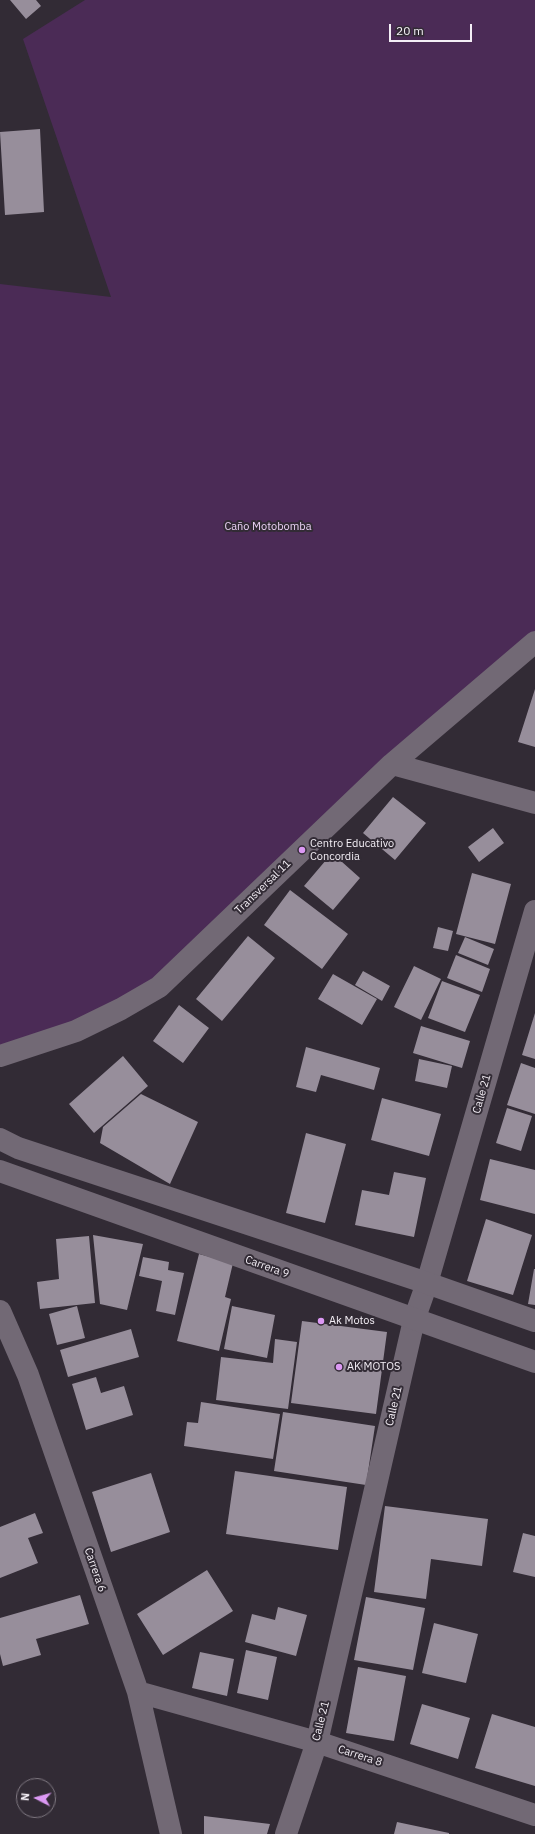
<!DOCTYPE html>
<html>
<head>
<meta charset="utf-8">
<style>
	body { margin:0 }
	#map { position:relative; width:535px; height:1834px; overflow:hidden; background:#322b35; font-family:"IBM Plex Sans",sans-serif }
	canvas { display:block }
	.north { position:absolute; left:16px; top:1778px; width:40px; height:40px; box-sizing:border-box; background:#322b35; border:1px solid #807982; border-radius:50%; rotate:276deg; font-size:11px; font-weight:700; line-height:16px; text-align:center; color:#f4eff6 }
	.north::after { content:''; display:block; margin:auto; width:14px; height:18px; background:#dc99f4; clip-path:polygon(50% 0,100% 100%,50% 72%,0 100%) }
	.scale { position:absolute; left:389px; top:24px; width:83px; height:18px; box-sizing:border-box; border:2px solid #f4eff6; border-top:0; padding-left:5px; font-size:12px; line-height:14px; white-space:nowrap; color:#f4eff6; -webkit-text-stroke:3px #322b35; paint-order:stroke }
</style>
</head>
<body>
<div id="map">
<canvas width="535" height="1834"></canvas>
<div class="north">N</div>
<div class="scale">20 m</div>
</div>
<script>
const context = document.querySelector('canvas').getContext('2d');
context.lineJoin = 'round';
function fill(path, color) { context.fillStyle = color; context.fill(path, 'evenodd'); }
const shape = rows => new Path2D(rows.map(r => 'M' + r).join(''));
function strokePath(path, color, width, dash) { context.strokeStyle = color; context.lineWidth = width; context.lineCap = dash ? 'butt' : 'round'; context.setLineDash(dash || []); context.stroke(path); }
function label(font, color, halo, rows, align = 'center') {
  context.font = font + ' "IBM Plex Sans",sans-serif'; context.lineWidth = 4; context.setLineDash([]); context.textBaseline = 'middle'; context.strokeStyle = halo; context.fillStyle = color; for (const [text, x, y, turn = 0] of rows) {
    context.save(); context.translate(x, y); context.rotate((+turn || 0) * Math.PI / 180); context.textAlign = isNaN(turn) ? turn : align; if (halo) context.strokeText(text, 0, 0); context.fillText(text, 0, 0); context.restore();
  }
}
const green = shape([
	[85,0,535,0,535,648,159,987,0,1055,0,284,111,297,23,39]
]);
const building = shape([
	[10,0,36,0,41,6,26,19],
	[40,129,44,212,5,215,0,132],
	[535,689,535,747,518,742],
	[393,797,426,823,395,860,363,833],
	[493,828,504,843,479,862,468,847],
	[332,853,360,878,333,910,304,886],
	[472,873,511,884,495,944,456,934],
	[290,890,348,934,322,969,264,925],
	[438,927,453,931,448,951,433,948],
	[248,936,275,958,222,1021,196,999],
	[465,937,494,949,488,965,458,953],
	[456,955,490,969,482,992,447,978],
	[414,966,441,979,421,1020,394,1007],
	[363,971,390,986,382,1001,355,985],
	[333,974,377,999,362,1025,318,999],
	[442,981,480,995,465,1032,428,1018],
	[179,1005,209,1028,183,1063,153,1041],
	[535,1013,535,1059,522,1055],
	[421,1026,470,1041,462,1068,413,1053],
	[306,1047,380,1068,374,1090,321,1075,316,1092,296,1087],
	[123,1056,148,1086,94,1133,69,1104],
	[419,1059,452,1066,447,1088,415,1081],
	[521,1063,535,1068,535,1114,507,1105],
	[141,1094,198,1122,170,1184,100,1143,103,1127],
	[382,1098,441,1114,429,1156,371,1140],
	[507,1108,532,1116,521,1151,496,1143],
	[306,1133,346,1144,325,1223,286,1213],
	[490,1159,535,1170,535,1214,480,1200],
	[394,1172,426,1178,414,1237,355,1225,362,1190,389,1195],
	[486,1219,532,1235,513,1295,467,1281],
	[93,1235,143,1244,127,1310,100,1304],
	[89,1236,95,1303,40,1309,37,1282,59,1279,56,1239],
	[199,1254,233,1263,225,1297,231,1299,219,1351,177,1341],
	[143,1257,169,1262,168,1270,184,1273,175,1315,156,1311,162,1281,139,1276],
	[534,1269,535,1269,535,1305,528,1304],
	[77,1306,85,1338,57,1345,49,1314],
	[232,1306,275,1315,267,1358,224,1349],
	[302,1321,387,1332,376,1414,291,1403],
	[131,1329,139,1357,68,1377,60,1350],
	[275,1339,297,1342,288,1409,216,1400,221,1357,273,1363],
	[96,1377,101,1393,124,1386,133,1415,86,1430,72,1384],
	[201,1402,280,1414,273,1459,184,1446,187,1422,198,1423],
	[283,1412,375,1426,366,1485,274,1471],
	[235,1471,347,1487,338,1550,226,1534],
	[151,1473,170,1532,111,1552,92,1492],
	[385,1506,488,1519,482,1566,431,1559,426,1599,374,1592],
	[35,1513,43,1533,28,1538,38,1563,0,1578,0,1527],
	[523,1533,535,1536,535,1577,513,1572],
	[207,1570,233,1611,163,1655,137,1614],
	[80,1595,89,1624,36,1639,41,1655,3,1666,0,1654,0,1618],
	[366,1597,425,1608,413,1670,354,1660],
	[278,1607,307,1615,296,1656,245,1642,252,1614,275,1620],
	[434,1623,478,1634,466,1683,422,1673],
	[246,1650,277,1657,268,1700,237,1693],
	[200,1652,234,1659,227,1696,192,1688],
	[358,1667,406,1676,394,1741,346,1733],
	[422,1704,470,1718,458,1759,410,1744],
	[492,1714,535,1727,535,1786,475,1768],
	[204,1816,270,1824,267,1834,204,1834],
	[397,1822,449,1833,449,1834,394,1834]
]);
const minor = shape([
	[392,764,535,803],
	[0,1056,76,1031,121,1009,159,987,392,764,535,642],
	[0,1311,28,1375,138,1692,171,1834],
	[138,1692,317,1742,535,1815],
	[286,1834,317,1742,414,1320,427,1283,535,911]
]);
const tertiary = shape([
	[0,1139,18,1148,427,1283,535,1321],
	[0,1171,535,1362]
]);
const markers = [
	[302,850,4,"#dc99f4"],
	[321,1321,4,"#dc99f4"],
	[339,1367,4,"#dc99f4"]
];
const parkNames = [
	["Caño Motobomba",268,527]
];
const poiNames = [
	["Centro Educativo",310,844],
	["Concordia",310,857],
	["Ak Motos",329,1321],
	["AK MOTOS",347,1367]
];
const streetNames = [
	["Transversal 11",263,887,-44],
	["Calle 21",482,1094,-74],
	["Carrera 9",267,1267,20],
	["Calle 21",394,1406,-77],
	["Carrera 6",95,1570,71],
	["Calle 21",321,1721,-76],
	["Carrera 8",360,1756,18]
];
fill(green, '#4b2b56');
fill(building, '#978e9b');
strokePath(minor, '#726975', 22);
strokePath(tertiary, '#726975', 22);
for (const [x, y, r, color] of markers) { const dot = new Path2D(); dot.arc(x, y, r, 0, 2 * Math.PI); context.fillStyle = color; context.fill(dot); strokePath(dot, '#322b35', 1.5); }
label('11px', '#ecd3f6', '#322b35', parkNames);
label('11px', '#f4eff6', '#322b35', poiNames, 'left');
label('11px', '#f4eff6', '#322b35', streetNames);
</script>
</body>
</html>
